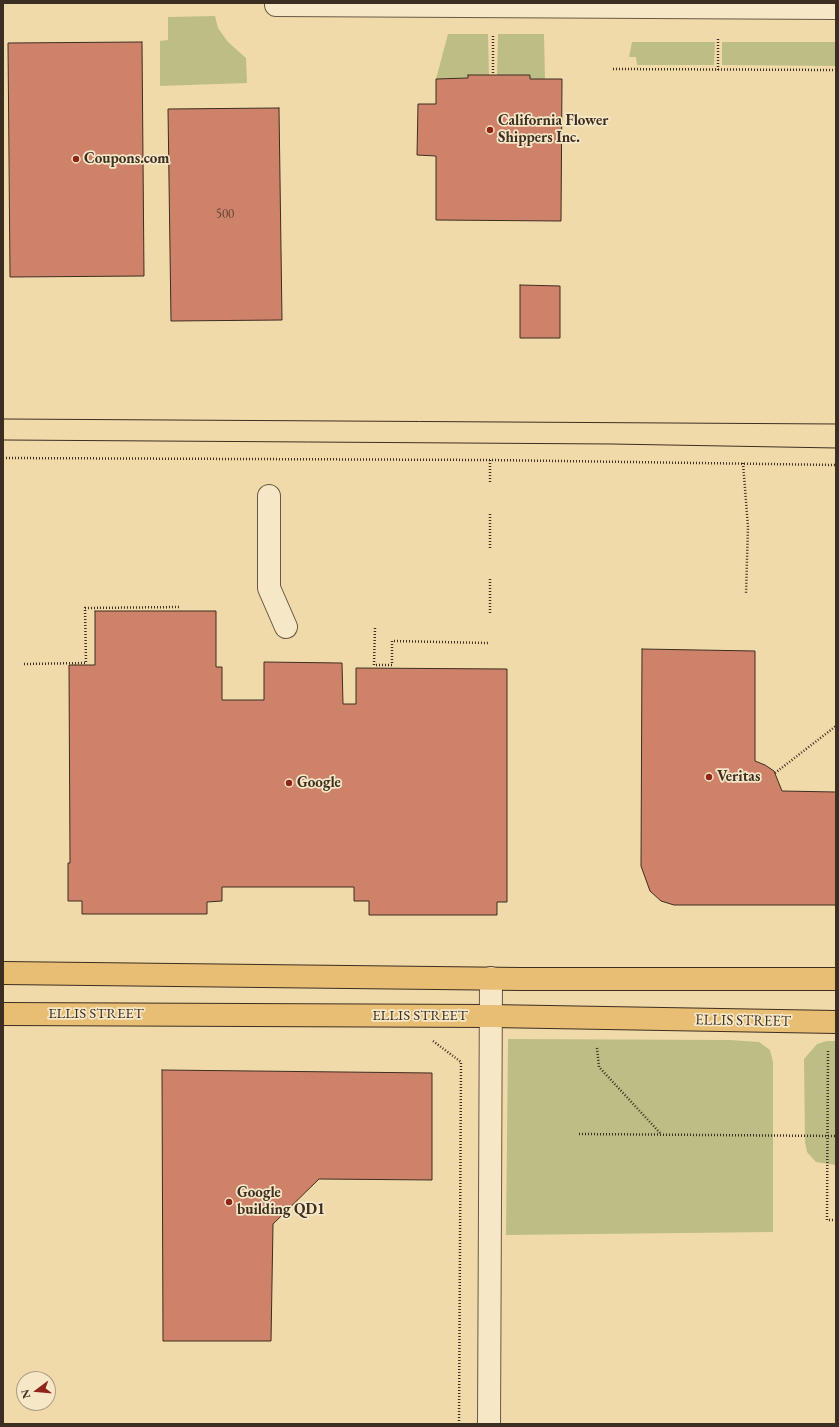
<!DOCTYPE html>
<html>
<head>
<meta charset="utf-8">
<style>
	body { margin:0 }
	#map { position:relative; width:839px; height:1427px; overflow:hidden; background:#f1daa9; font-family:"EB Garamond",serif }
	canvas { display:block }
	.frame { position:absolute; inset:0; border:4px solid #3c2e21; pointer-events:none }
	.north { position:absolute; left:16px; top:1371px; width:40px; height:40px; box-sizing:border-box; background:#f6e7c7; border:1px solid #ac9d85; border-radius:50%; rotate:254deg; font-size:11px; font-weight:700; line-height:16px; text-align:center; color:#3c2e21 }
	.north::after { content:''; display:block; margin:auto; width:14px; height:18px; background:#8f2418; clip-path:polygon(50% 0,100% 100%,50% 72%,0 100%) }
</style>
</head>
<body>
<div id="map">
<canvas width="839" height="1427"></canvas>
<div class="frame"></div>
<div class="north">N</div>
</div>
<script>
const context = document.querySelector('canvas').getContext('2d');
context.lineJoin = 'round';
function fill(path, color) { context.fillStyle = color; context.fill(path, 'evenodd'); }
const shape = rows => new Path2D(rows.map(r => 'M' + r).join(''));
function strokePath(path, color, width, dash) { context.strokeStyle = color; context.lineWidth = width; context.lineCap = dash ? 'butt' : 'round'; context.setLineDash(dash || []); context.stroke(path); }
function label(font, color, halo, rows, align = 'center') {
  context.font = font + ' "EB Garamond",serif'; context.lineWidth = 3.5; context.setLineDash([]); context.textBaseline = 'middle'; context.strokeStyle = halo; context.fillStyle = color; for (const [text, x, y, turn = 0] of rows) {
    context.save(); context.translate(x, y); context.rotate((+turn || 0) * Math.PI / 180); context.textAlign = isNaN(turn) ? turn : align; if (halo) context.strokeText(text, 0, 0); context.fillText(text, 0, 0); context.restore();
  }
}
const green = shape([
	[215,16,218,28,228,42,246,58,247,83,160,86,160,41,168,40,168,17],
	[448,34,488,34,489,75,468,75,468,78,436,79],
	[498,34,544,34,545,79,530,79,530,75,497,75],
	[632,42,715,42,714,65,637,65,636,57,629,57],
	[722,42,836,42,836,66,722,65],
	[508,1039,730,1040,759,1042,770,1050,773,1062,773,1232,506,1235],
	[827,1041,836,1041,836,1165,816,1162,807,1152,805,1142,804,1059,817,1044]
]);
const building = shape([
	[142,42,144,276,10,277,8,43,142,42],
	[468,75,530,75,530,79,562,79,561,221,436,220,436,156,417,155,418,104,436,104,436,79,468,78,468,75],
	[279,108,282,320,171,321,168,109,279,108],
	[520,285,560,286,560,338,520,338,520,285],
	[95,611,216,611,216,667,222,667,222,700,264,700,264,662,342,663,343,704,356,704,356,668,507,669,507,902,497,902,497,915,369,915,369,901,354,901,354,887,222,887,222,901,207,902,207,914,82,914,82,901,68,901,68,863,70,863,69,665,95,665,95,611],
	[642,649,755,651,755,761,765,765,774,771,782,791,836,792,836,905,674,905,661,901,650,891,641,866,642,649],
	[162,1070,432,1073,432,1180,319,1179,273,1224,271,1341,163,1341,162,1070]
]);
const path = shape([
	[493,36,493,75],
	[613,69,836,70],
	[718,70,718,37],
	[3,458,490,460,836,465],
	[490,460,490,483],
	[743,463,748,527,746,594],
	[490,548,490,513],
	[490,613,490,578],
	[375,628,374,665,392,665,392,641,489,643],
	[24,664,86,663,85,608,179,607],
	[775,773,836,726],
	[433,1041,461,1062,459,1424],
	[597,1048,599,1067,661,1134],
	[828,1051,827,1220,836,1220],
	[579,1134,836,1136]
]);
const minor = shape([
	[276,5,836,8],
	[269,496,269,588,286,627],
	[489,1424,491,978]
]);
const major = shape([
	[3,973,521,979,836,979],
	[3,1014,491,1016,836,1022]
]);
const tram = shape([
	[3,419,836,424],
	[3,440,612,444,836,448]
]);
const markers = [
	[490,130,4,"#8f2418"],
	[76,159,4,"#8f2418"],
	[709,777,4,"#8f2418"],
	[289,783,4,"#8f2418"],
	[229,1202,4,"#8f2418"]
];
const numberNames = [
	["500",225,214]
];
const poiNames = [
	["California Flower",498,121],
	["Shippers Inc.",498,138],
	["Coupons.com",84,159],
	["Veritas",717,777],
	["Google",297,783],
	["Google",237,1193],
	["building QD1",237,1210]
];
const streetNames = [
	["ELLIS STREET",96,1014],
	["ELLIS STREET",420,1016],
	["ELLIS STREET",743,1021,1]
];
fill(green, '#bdbe85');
fill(building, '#ce8269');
strokePath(building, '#3c2e21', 1);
strokePath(minor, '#695943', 24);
strokePath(major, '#3c2e21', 24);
strokePath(path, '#3c2e21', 2.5, [1, 2]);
strokePath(minor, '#f6e7c7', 22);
strokePath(major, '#e8bd74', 22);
strokePath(tram, '#3c2e21', 1);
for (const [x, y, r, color] of markers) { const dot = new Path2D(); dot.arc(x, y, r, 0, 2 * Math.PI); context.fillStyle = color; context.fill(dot); strokePath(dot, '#f6e7c7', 1.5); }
label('13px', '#604333', null, numberNames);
label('bold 15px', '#3c2e21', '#f6e7c7', poiNames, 'left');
label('15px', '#3c2e21', '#f6e7c7', streetNames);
</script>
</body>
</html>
